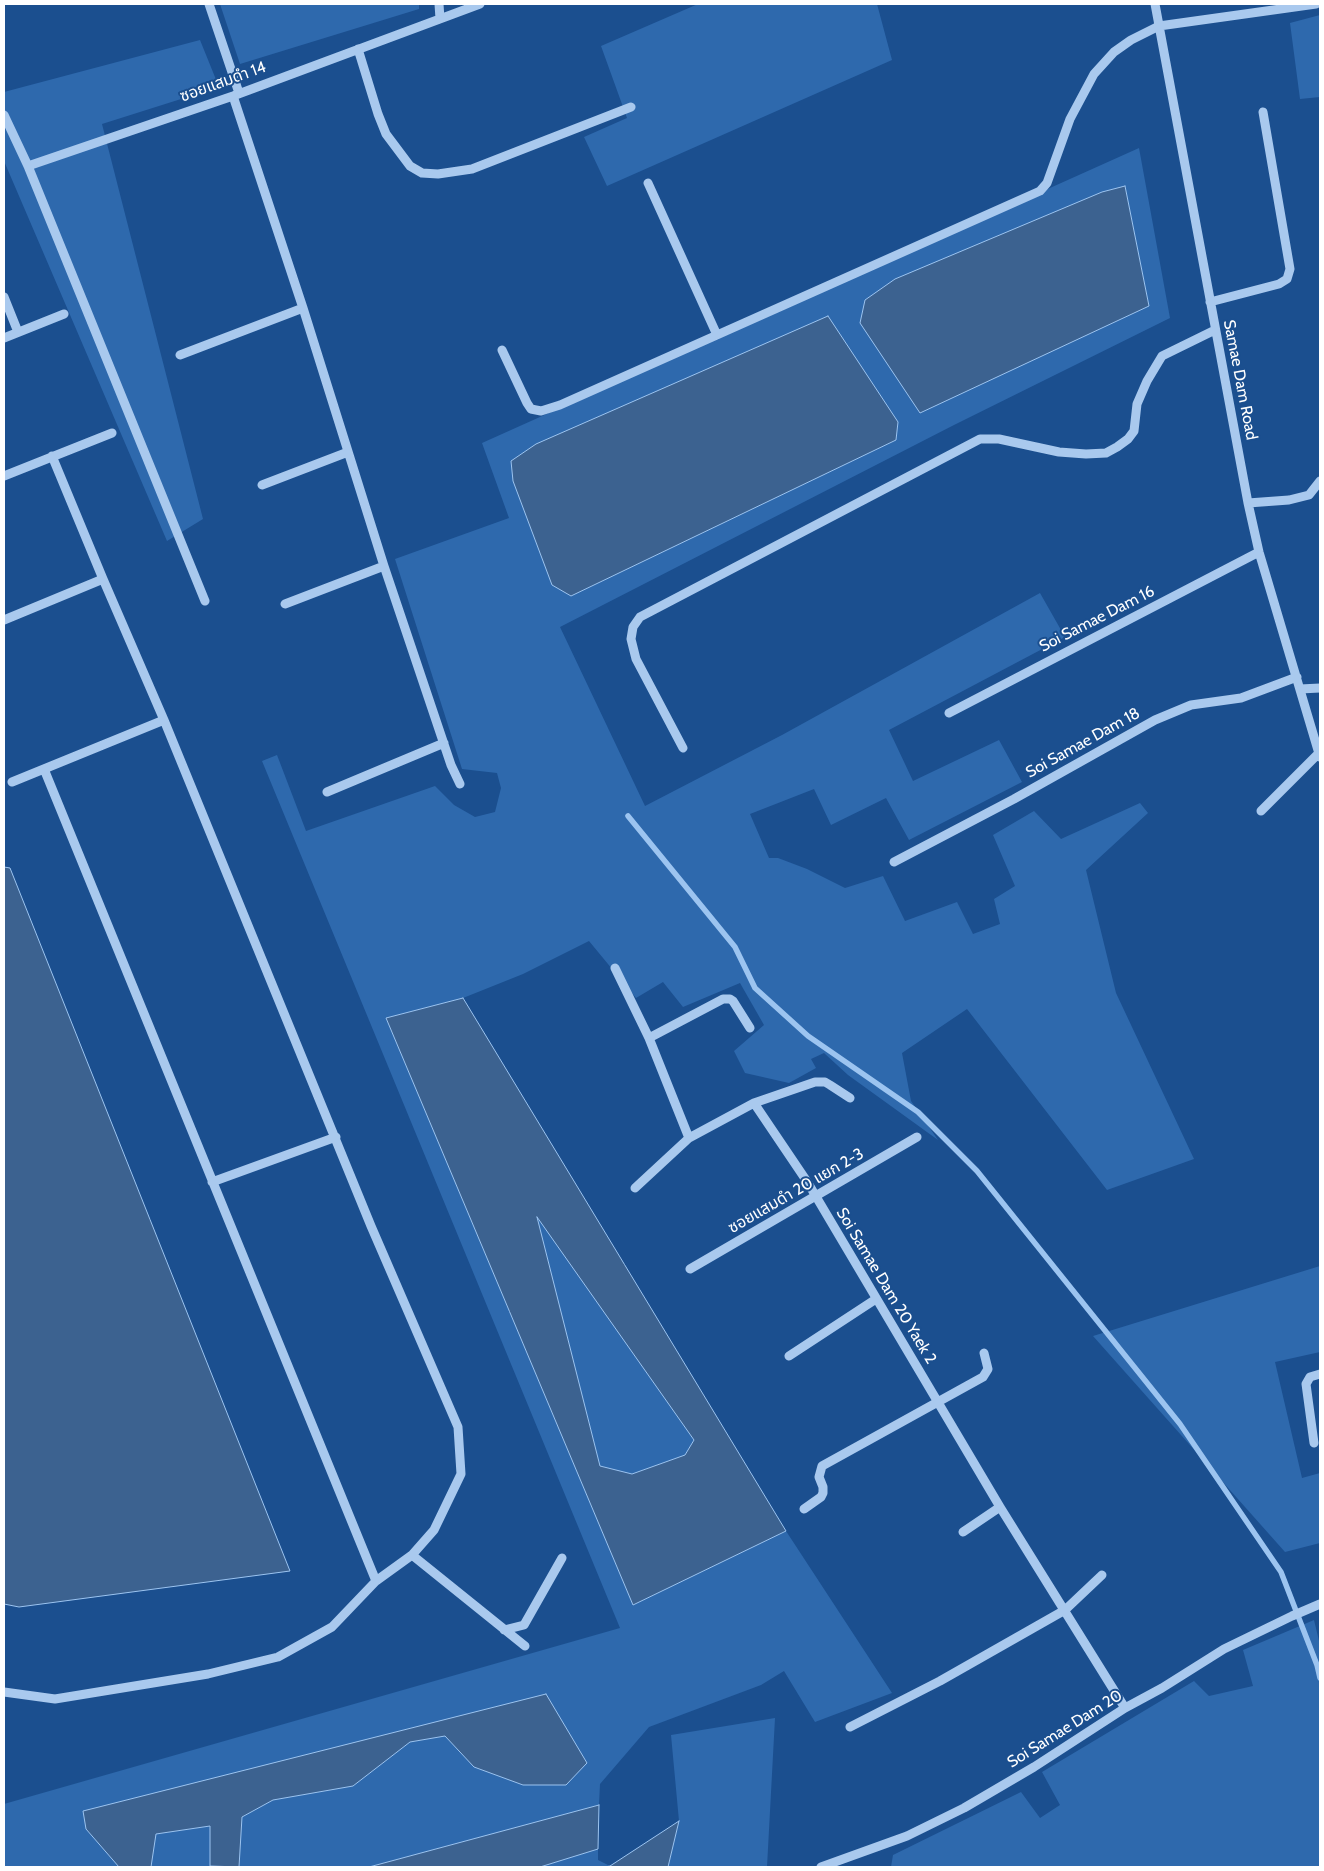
<!DOCTYPE html>
<html>
<head>
<meta charset="utf-8">
<style>
	body { margin:0 }
	#map { position:relative; width:1324px; height:1871px; overflow:hidden; background:#1b4f8f; font-family:Cabin,sans-serif }
	canvas { display:block }
	.frame { position:absolute; inset:0; border:5px solid #fff; pointer-events:none }
</style>
</head>
<body>
<div id="map">
<canvas width="1324" height="1871"></canvas>
<div class="frame"></div>
</div>
<script>
const context = document.querySelector('canvas').getContext('2d');
context.lineJoin = 'round';
function fill(path, color) { context.fillStyle = color; context.fill(path, 'evenodd'); }
const shape = rows => new Path2D(rows.map(r => 'M' + r).join(''));
function strokePath(path, color, width, dash) { context.strokeStyle = color; context.lineWidth = width; context.lineCap = dash ? 'butt' : 'round'; context.setLineDash(dash || []); context.stroke(path); }
function label(font, color, halo, rows, align = 'center') {
  context.font = font + ' Cabin,"Noto Sans Thai",sans-serif'; context.lineWidth = 4; context.setLineDash([]); context.textBaseline = 'middle'; context.strokeStyle = halo; context.fillStyle = color; for (const [text, x, y, turn = 0] of rows) {
    context.save(); context.translate(x, y); context.rotate((+turn || 0) * Math.PI / 180); context.textAlign = isNaN(turn) ? turn : align; if (halo) context.strokeText(text, 0, 0); context.fillText(text, 0, 0); context.restore();
  }
}
const green = shape([
	[220,4,419,4,419,9,240,64],
	[698,4,877,4,892,60,607,186,584,137,627,118,601,46],
	[1320,15,1320,97,1300,99,1290,23],
	[200,40,219,87,102,124,203,519,167,541,4,161,4,92],
	[1139,148,1170,318,954,425,560,627,645,806,782,735,1040,593,1065,637,889,730,913,781,999,740,1022,782,909,840,886,798,831,825,814,789,750,814,769,858,778,858,807,869,845,888,883,876,905,921,957,902,973,934,1000,924,994,899,1015,886,993,835,1034,811,1061,839,1140,803,1148,813,1086,870,1116,993,1194,1159,1107,1190,967,1009,902,1053,911,1101,938,1140,848,1075,824,1053,811,1059,816,1068,789,1083,745,1073,734,1051,764,1025,740,983,683,1007,663,982,636,998,589,941,523,974,463,998,386,1018,633,1605,786,1531,892,1693,815,1722,784,1671,761,1685,649,1727,600,1784,599,1805,369,1867,239,1867,242,1817,273,1800,353,1786,410,1742,445,1736,474,1767,523,1785,546,1694,86,1829,119,1867,4,1867,4,1804,620,1628,262,761,277,755,306,831,435,786,454,805,475,817,495,812,501,788,497,773,462,769,395,559,509,518,482,443],
	[898,422,896,440,571,596],
	[536,1215,694,1440,685,1455,632,1474,600,1466],
	[1320,1266,1320,1352,1275,1362,1302,1478,1320,1473,1320,1543,1285,1552,1093,1336],
	[1314,1620,1320,1645,1320,1867,891,1867,893,1855,1021,1792,1040,1818,1060,1805,1042,1772,1194,1681,1209,1696,1253,1686,1243,1650],
	[775,1718,767,1867,668,1867,679,1821,671,1735],
	[211,1826,210,1866,226,1867,151,1867,155,1834],
	[598,1849,598,1860,610,1866,605,1867,540,1867]
]);
const water = shape([
	[1125,186,1149,306,920,413,860,323,865,300,895,279,1102,192,1125,186],
	[828,316,898,422,896,440,571,596,552,585,513,481,511,461,536,444,828,316],
	[4,867,10,868,290,1571,19,1607,4,1604,4,867],
	[463,998,786,1531,633,1605,386,1018,463,998],
	[537,1217,694,1440,685,1455,632,1474,600,1466,537,1217],
	[546,1694,587,1763,566,1785,523,1785,474,1767,445,1736,410,1742,353,1786,273,1800,242,1817,239,1867,210,1866,210,1826,156,1834,151,1867,119,1867,86,1829,83,1811,546,1694],
	[599,1805,598,1849,540,1867,369,1867,599,1805],
	[679,1821,668,1867,605,1867,610,1866,679,1821]
]);
const stream = shape([
	[628,816,735,947,755,988,808,1036,918,1112,977,1171,1180,1424,1281,1572,1317,1665,1320,1678]
]);
const minor = shape([
	[209,4,239,93],
	[439,4,440,19],
	[1155,4,1248,503,1259,552,1320,757],
	[358,49,378,114,386,134,410,166,422,173,438,174,472,169,631,107],
	[233,96,303,308,384,566,451,765,460,784],
	[4,115,28,166,233,96,480,4],
	[28,166,205,601],
	[648,183,717,335],
	[4,297,18,332],
	[1210,302,1279,284,1287,279,1290,269,1263,112],
	[4,338,64,314],
	[502,350,527,403,531,409,541,411,560,405,1040,191,1047,183,1070,119,1094,74,1114,52,1131,40,1159,26,1316,4],
	[180,355,303,308],
	[52,456,103,579,164,720,371,1226,458,1427,461,1474,434,1530,412,1555,376,1581],
	[4,476,112,433],
	[262,485,348,452],
	[1248,503,1289,500,1309,495,1320,481],
	[285,604,384,566],
	[4,620,103,579],
	[1300,689,1320,688],
	[949,713,1259,552],
	[683,748,636,659,631,639,633,627,640,617,980,439,999,439,1059,452,1086,454,1106,453,1117,447,1128,439,1134,431,1137,404,1147,381,1162,356,1215,330],
	[12,782,164,720],
	[327,792,444,743],
	[1261,811,1319,753],
	[894,862,1014,799,1155,720,1191,705,1241,698,1297,677],
	[615,968,649,1038,689,1138,754,1103,808,1183,1000,1507,1125,1708],
	[649,1038,723,999,730,999,733,1001,750,1028],
	[754,1103,815,1082,825,1082,830,1085,850,1098],
	[212,1182,336,1137],
	[635,1188,689,1138],
	[690,1269,917,1137],
	[789,1356,876,1299],
	[1314,1443,1306,1384,1310,1377,1320,1374],
	[804,1509,821,1497,823,1493,823,1487,819,1477,822,1466,983,1377,988,1369,984,1353],
	[963,1532,1000,1507],
	[412,1555,525,1646],
	[504,1630,524,1625,562,1558],
	[4,1692,55,1699,208,1674,278,1657,332,1627,376,1581,44,769],
	[850,1727,940,1681,1065,1610,1102,1575],
	[821,1867,907,1836,964,1808,1034,1767,1125,1708,1162,1688,1224,1649,1292,1616,1320,1604]
]);
const streetNames = [
	["ซอยแสมดำ 14",223,82,-20],
	["Samae Dam Road",1240,380,79],
	["Soi Samae Dam 16",1097,619,-27],
	["Soi Samae Dam 18",1083,743,-29],
	["ซอยแสมดำ 20 แยก 2-3",796,1191,-30],
	["Soi Samae Dam 20 Yaek 2",886,1286,59],
	["Soi Samae Dam 20",1065,1729,-32]
];
fill(green, '#2e69ad');
fill(water, '#3c6290');
strokePath(water, '#9cc4f0', 1);
strokePath(stream, '#9cc4f0', 5.5);
strokePath(minor, '#a9c9ee', 9);
label('16px', '#fff', '#1b4f8f', streetNames);
</script>
</body>
</html>
